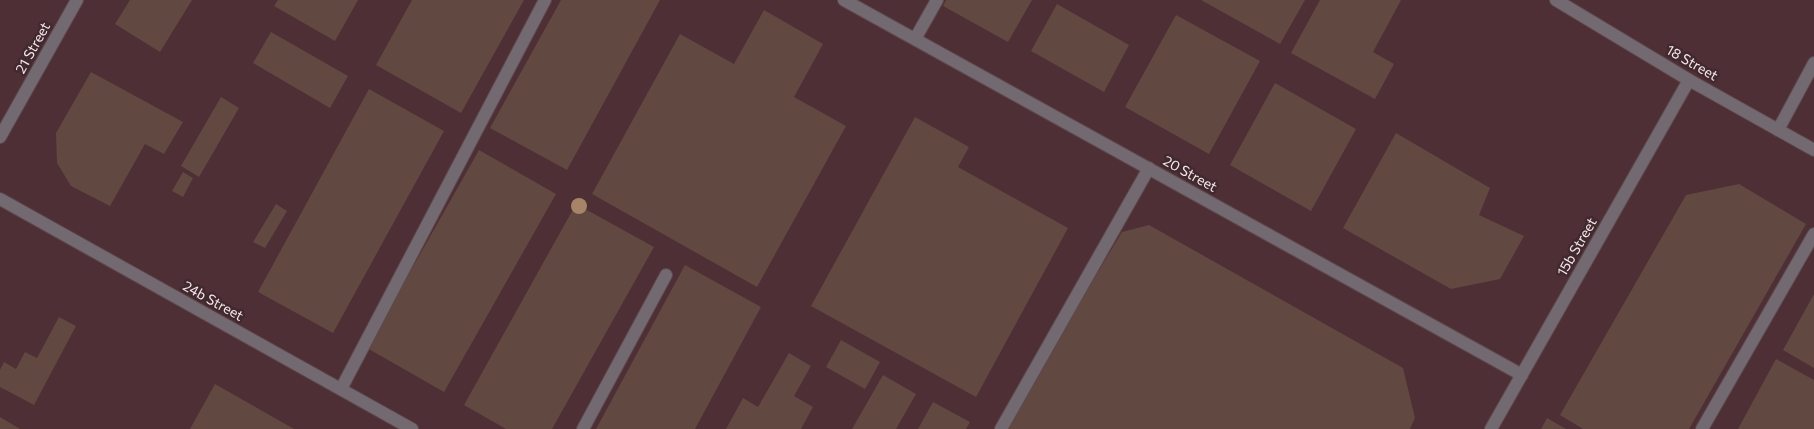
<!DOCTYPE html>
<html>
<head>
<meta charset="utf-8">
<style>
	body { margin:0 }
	canvas { display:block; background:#412a2f }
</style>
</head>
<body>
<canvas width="1814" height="429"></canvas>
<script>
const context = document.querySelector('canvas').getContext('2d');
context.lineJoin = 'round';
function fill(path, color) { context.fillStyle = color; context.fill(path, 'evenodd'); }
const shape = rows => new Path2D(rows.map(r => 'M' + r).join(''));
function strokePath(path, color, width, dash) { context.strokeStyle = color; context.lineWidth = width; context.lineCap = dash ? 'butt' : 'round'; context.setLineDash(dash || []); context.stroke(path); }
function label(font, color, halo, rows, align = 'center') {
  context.font = font + ' Commissioner,sans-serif'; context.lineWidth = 5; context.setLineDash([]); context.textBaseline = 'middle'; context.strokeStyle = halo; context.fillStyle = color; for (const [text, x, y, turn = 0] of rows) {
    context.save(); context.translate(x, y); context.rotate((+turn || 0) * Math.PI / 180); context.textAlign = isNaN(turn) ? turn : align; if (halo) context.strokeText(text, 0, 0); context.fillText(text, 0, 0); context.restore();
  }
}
const built = shape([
	[0,0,1814,0,1814,429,0,429]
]);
const building = shape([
	[130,0,192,0,160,52,115,24],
	[278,0,358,0,335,41,274,6],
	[412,0,524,0,461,113,376,65],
	[561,0,660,0,567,170,490,128],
	[946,0,1032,0,1008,42,943,6],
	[1201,0,1305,0,1280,44],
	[1320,0,1401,0,1373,52,1394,64,1375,99,1291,53],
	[1057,4,1129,45,1104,92,1031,51],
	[764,10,823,44,794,97,846,126,757,287,592,194,680,34,734,64],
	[1176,15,1260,61,1209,154,1125,107],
	[271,32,348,76,330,108,253,63],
	[91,72,183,122,164,154,145,144,110,206,71,186,57,163,56,133],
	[1275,83,1356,129,1311,211,1230,165],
	[369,89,444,131,333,333,258,292],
	[221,97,239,108,199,177,181,166],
	[915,117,969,147,958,167,1068,228,976,397,811,306],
	[1396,133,1490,188,1479,215,1524,236,1500,279,1451,289,1343,228],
	[479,150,556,194,444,392,367,348],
	[183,172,193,178,183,197,172,191],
	[1739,184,1806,224,1689,429,1583,429,1560,415,1686,195],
	[276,204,287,211,265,248,253,242],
	[576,204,654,247,552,429,506,429,464,405],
	[1149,225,1403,368,1415,418,1410,429,1007,429,1022,398,1122,232],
	[685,265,761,307,695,429,596,429],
	[1814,294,1814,368,1783,350],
	[59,317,76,326,34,405,0,387,0,370,4,362,16,369,25,352,37,358],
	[841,340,880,362,865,389,826,367],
	[789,353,811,366,794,396,813,407,801,429,726,429,743,398,758,407],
	[1776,359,1814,380,1814,429,1738,429],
	[883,375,916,394,896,429,852,429],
	[215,384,294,429,190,429],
	[933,402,970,422,966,429,918,429],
	[0,417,20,429,0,429],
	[1547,418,1566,429,1541,429]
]);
const service = shape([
	[844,0,1522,375],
	[915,39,937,0],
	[1778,130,1814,63],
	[0,137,77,0],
	[0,199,412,429],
	[341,389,545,0],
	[583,429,666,275],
	[1001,429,1149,168],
	[1491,429,1689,80],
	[1702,429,1814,234]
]);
const minor = shape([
	[1556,0,1689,80,1814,150]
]);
const trees = [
	[579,206]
];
const streetNames = [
	["21 Street",33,48,-61],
	["18 Street",1692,63,30],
	["20 Street",1190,174,29],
	["15b Street",1577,247,-60],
	["24b Street",213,301,29]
];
fill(built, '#4e2f36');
fill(building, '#614840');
strokePath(service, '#5e484d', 14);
strokePath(minor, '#5e484d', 14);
strokePath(service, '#736a71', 12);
strokePath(minor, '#736a71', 12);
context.fillStyle = '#a78468';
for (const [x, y] of trees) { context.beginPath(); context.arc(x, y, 8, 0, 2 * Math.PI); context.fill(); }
label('14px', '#f7e7ea', '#412a2f', streetNames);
</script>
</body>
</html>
